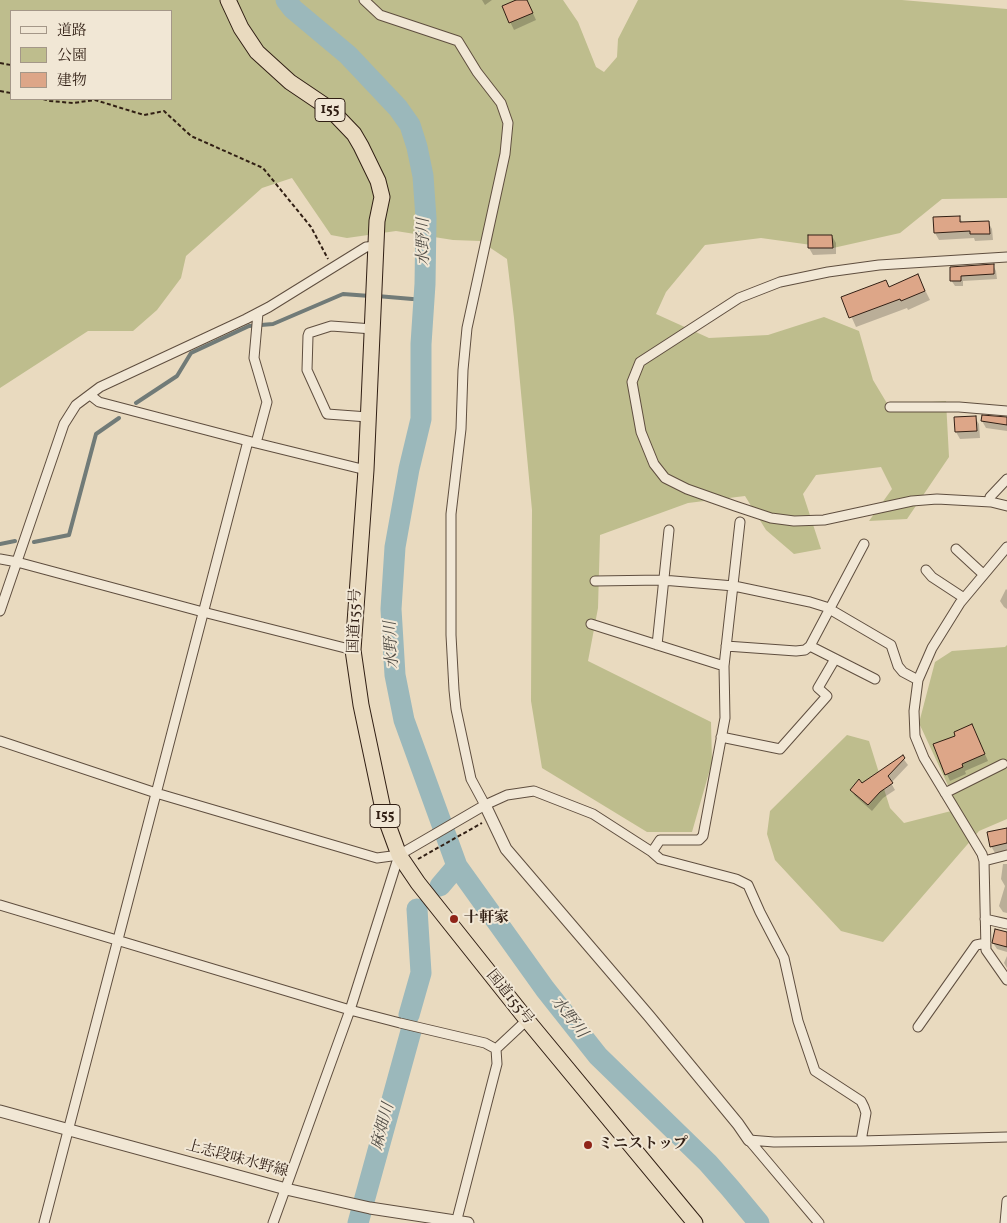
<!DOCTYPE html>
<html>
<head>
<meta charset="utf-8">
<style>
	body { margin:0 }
	#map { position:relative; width:1007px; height:1223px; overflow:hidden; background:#e9dabf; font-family:Vollkorn,"Noto Serif JP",serif }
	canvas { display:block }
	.legend { position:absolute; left:10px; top:10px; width:162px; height:90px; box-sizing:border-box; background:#f1e7d5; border:1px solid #a49788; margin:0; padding:6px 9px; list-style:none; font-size:15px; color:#311f14 }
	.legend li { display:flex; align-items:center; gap:10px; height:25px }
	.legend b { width:25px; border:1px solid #a49788 }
</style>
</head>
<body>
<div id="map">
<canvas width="1007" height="1223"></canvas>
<ul class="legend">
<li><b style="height:6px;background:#f1e7d5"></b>道路</li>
<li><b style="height:14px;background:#bebd8d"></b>公園</li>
<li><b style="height:14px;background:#dda688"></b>建物</li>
</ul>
</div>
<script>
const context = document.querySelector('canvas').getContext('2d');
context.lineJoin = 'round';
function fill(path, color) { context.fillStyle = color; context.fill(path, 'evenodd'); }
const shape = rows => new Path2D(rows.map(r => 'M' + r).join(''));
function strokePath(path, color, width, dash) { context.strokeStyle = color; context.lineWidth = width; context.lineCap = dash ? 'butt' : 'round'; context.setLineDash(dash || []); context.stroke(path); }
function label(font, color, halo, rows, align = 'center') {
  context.font = font + ' Vollkorn,"Noto Serif JP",serif'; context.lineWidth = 4; context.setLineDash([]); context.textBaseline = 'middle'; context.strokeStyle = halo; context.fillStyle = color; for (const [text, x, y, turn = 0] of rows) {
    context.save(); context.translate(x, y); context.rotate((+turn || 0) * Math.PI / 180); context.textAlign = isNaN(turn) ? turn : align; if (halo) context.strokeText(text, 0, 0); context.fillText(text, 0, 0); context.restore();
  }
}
const green = shape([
	[0,0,563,0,578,22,596,67,604,72,617,57,618,39,638,0,902,0,1007,9,1007,198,942,199,900,233,833,248,761,238,705,245,666,292,656,314,709,338,768,335,824,317,859,331,873,380,888,405,946,401,949,457,907,519,869,521,892,489,881,467,816,475,803,494,821,549,794,554,766,530,745,496,688,503,600,535,598,608,588,661,711,722,712,762,692,832,647,832,542,768,531,701,532,510,514,318,507,259,480,241,453,240,396,231,347,238,331,235,292,178,262,188,186,256,181,278,157,310,133,331,88,331,0,388],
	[11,11,171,11,171,99,11,99],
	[1007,645,1007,819,979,831,883,942,841,931,775,860,767,834,770,811,847,735,869,741,890,808,904,823,959,809,919,723,935,662,952,651,1005,647]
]);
const shadow = shape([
	[482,0,492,0,485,5],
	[519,0,527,0,536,20,514,30,503,7],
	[959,217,963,223,988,222,992,229,993,240,975,241,974,238,939,240,935,233,934,218],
	[832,236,836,243,836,254,813,255,809,248],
	[993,265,996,271,997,279,963,281,963,286,955,286,951,280,951,268],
	[918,276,930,300,908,310,907,308,856,327,843,298,890,288],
	[983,416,1007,418,1007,431,986,428,982,421],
	[956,418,975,418,979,424,980,438,960,439,956,432],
	[1006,589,1007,590,1007,609,1004,607,1000,601],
	[975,732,988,761,965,771,966,774,950,781,934,745],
	[902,757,908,765,891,783,895,790,883,798,872,811,855,796,851,790],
	[1007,830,1007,850,995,853,991,846],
	[1003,864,1007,864,1007,913,1003,912,999,906,1005,886,1001,879],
	[1007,934,1007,952,997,949,993,943],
	[1007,956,1007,968,1004,963]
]);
const stream = shape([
	[377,296,424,300],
	[136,403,177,376,191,353,249,326,273,324,343,294,370,296],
	[34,542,69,535,96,434,119,418],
	[0,544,15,541]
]);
const river = shape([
	[286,0,293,9,348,55,398,108,410,125,417,147,423,176,426,218,425,284,421,344,421,419,409,469,395,547,391,609,395,675,404,720,457,866,545,989,598,1056,708,1163,730,1188,759,1223],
	[440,886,457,866],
	[409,1015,421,973,417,909],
	[358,1223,411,1031]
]);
const building = shape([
	[516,0,527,0,533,13,509,23,502,6,516,0],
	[960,216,960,222,989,221,990,234,970,234,970,231,934,233,933,217,960,216],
	[808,235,832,235,833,248,808,248,808,235],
	[994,264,994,274,961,276,961,281,950,281,950,267,994,264],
	[918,274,925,291,901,301,900,299,849,318,841,297,886,280,889,287,918,274],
	[982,415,1007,417,1007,425,981,421,982,415],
	[976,416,977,431,955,432,954,417,976,416],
	[972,724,985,754,962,764,963,767,945,775,933,744,955,736,954,732,972,724],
	[903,755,905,758,888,776,893,783,880,792,868,805,850,790,859,779,862,783,903,755],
	[1007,828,1007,843,990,847,987,832,1007,828],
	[995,929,1007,932,1007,947,992,943,995,929]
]);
const path = shape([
	[0,63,11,65],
	[0,91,11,93],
	[43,99,50,101,73,103,95,100,144,115,164,111,191,136,263,168,311,227,328,259],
	[418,859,482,823]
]);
const minor = shape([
	[364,0,380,15,458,41,477,72,501,103,508,123,505,154,467,328,463,370,461,429,451,514,451,635,454,690,456,709,471,779,485,805],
	[1007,257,879,265,828,272,780,282,739,298,640,362,632,382,641,432,654,464,665,478,687,489,735,506,771,518,794,521,824,520,912,501,937,499,991,502,1007,506],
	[90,395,99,402,248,441,366,470],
	[890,407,959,407,1007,411],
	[368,417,327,414,307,370,308,336,309,333,331,326,373,329],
	[256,443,267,402,254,358,258,313],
	[991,502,990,497,1007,479],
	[1007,547,960,603,932,648,918,680,914,711,915,736,924,758,982,854,984,861,986,950,1007,980],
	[956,549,983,574],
	[0,559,17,562,203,612,353,650],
	[926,570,932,577,964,598],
	[595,581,662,580,734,586,810,602,826,607,891,645,898,666,903,672,918,680],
	[0,611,64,424,76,405,100,387,246,319,269,307,366,247,377,246],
	[591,624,724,666],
	[657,645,669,530],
	[726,646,796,651,805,650,810,646,864,544],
	[810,646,875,679],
	[721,737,780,749,827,696,818,688,835,659],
	[0,741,156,793,377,858,399,855,485,805,507,795,534,791,593,814,652,852,660,859,736,879,748,885,760,912,784,958,798,1021,815,1071,861,1101,864,1107,866,1113,861,1141],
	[945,793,1003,764],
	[652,852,660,840,699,840,703,836,725,718,724,666,740,522],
	[984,861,1007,855],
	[0,905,350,1010,400,1023,485,1043,496,1049],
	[985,919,1007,924],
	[918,1027,976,945,986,943],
	[749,1140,774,1142,861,1141,1007,1137],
	[749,1140,819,1223],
	[44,1223,248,441],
	[273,1223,350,1010,399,855],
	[456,1223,497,1064,496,1049,527,1020],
	[1005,1223,1007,1201]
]);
const tertiary = shape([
	[485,805,506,849,649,1016,738,1124,749,1140],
	[0,1111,286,1189,370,1208,468,1223]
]);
const trunk = shape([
	[228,0,241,28,257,52,290,82,330,109,354,134,361,146,378,181,382,197,377,221,366,470,353,650,361,705,384,814,399,855,418,883,527,1020,695,1223]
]);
const markers = [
	[454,919,5,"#8f2418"],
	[588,1145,5,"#8f2418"]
];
const shields = [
	[330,110,30],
	[385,816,30]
];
const shieldNames = [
	["155",330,110],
	["155",385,816]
];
const streetNames = [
	["国道155号",356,621,-88],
	["国道155号",509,998,51],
	["上志段味水野線",237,1160,15]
];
const poiNames = [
	["十軒家",464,919],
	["ミニストップ",598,1145]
];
const waterNames = [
	["水野川",425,242,-90],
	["水野川",393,645,-93],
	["水野川",568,1018,52],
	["麻畑川",384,1127,-75]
];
fill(green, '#bebd8d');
fill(shadow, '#0003');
strokePath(stream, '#717b78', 4);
strokePath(river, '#9bb8bb', 21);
fill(building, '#dda688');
strokePath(building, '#311f14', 1);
strokePath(minor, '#5f4e3f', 11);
strokePath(tertiary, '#5f4e3f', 13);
strokePath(trunk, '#311f14', 17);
strokePath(path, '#311f14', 2, [4, 2.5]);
strokePath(minor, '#f1e7d5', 9);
strokePath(tertiary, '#f1e7d5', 11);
strokePath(trunk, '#e9dabf', 15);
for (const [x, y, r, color] of markers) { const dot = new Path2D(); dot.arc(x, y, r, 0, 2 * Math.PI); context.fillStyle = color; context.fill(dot); strokePath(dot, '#f1e7d5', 2); }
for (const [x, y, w] of shields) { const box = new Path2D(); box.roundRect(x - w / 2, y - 11.5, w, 23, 4); context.fillStyle = '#f1e7d5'; context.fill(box); strokePath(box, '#311f14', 1); }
label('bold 14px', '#311f14', null, shieldNames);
label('15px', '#311f14', '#f1e7d5', streetNames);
label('bold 15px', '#311f14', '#f1e7d5', poiNames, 'left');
label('italic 16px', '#514d46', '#f1e7d5', waterNames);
</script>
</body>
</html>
